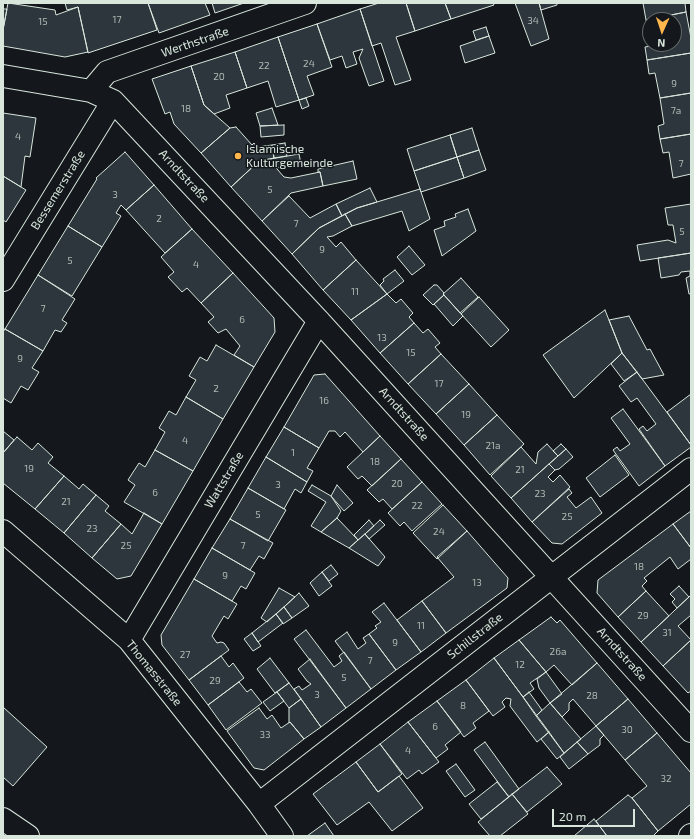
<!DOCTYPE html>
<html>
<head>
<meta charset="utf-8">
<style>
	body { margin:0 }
	#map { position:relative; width:694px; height:839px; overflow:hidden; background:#14181c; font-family:"Exo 2",sans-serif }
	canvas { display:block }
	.frame { position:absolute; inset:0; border:4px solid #d8e6dc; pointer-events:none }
	.north { position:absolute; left:642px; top:12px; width:40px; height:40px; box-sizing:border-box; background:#14181c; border:1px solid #626a69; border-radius:50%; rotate:183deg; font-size:11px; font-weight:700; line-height:16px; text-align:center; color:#d8e6dc }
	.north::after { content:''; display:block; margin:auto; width:14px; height:18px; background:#ffb74d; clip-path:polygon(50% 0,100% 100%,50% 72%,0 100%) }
	.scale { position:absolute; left:552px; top:809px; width:83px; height:18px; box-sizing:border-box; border:2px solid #d8e6dc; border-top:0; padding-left:5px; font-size:12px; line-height:14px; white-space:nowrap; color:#d8e6dc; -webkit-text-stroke:3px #14181c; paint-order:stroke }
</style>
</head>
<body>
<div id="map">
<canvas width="694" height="839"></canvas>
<div class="frame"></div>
<div class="north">N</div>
<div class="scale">20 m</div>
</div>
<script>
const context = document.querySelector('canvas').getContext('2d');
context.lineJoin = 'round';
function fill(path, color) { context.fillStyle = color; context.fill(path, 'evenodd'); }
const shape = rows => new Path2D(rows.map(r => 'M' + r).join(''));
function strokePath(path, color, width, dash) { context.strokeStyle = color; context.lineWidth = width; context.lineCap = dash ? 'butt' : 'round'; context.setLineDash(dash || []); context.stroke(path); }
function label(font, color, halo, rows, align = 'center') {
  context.font = font + ' "Exo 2",sans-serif'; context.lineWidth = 3; context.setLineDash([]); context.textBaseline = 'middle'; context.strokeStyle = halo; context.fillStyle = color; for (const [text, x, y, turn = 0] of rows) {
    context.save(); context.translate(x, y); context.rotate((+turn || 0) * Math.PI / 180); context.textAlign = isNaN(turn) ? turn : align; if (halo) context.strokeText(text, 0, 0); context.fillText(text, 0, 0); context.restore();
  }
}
const building = shape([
	[8,3,55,10,56,15,78,7,88,52,65,57,3,46,3,30,8,3],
	[65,3,148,3,157,30,88,53,78,7,67,10,65,3],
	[148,3,205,3,210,15,159,33,148,3],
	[212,3,244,3,215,13,212,3],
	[379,3,406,3,415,31,396,37,411,80,395,85,381,43,372,46,360,9,379,3],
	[406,3,445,3,451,19,415,31,406,3],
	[445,3,493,3,494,5,451,19,445,3],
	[515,3,539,3,549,39,531,46,515,3],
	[539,3,557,3,557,5,541,10,539,3],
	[643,3,685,3,686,12,646,20,643,3],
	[3,9,7,9,3,30,3,9],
	[360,9,384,81,369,86,359,58,363,49,353,52,357,64,346,68,342,56,330,60,317,24,360,9],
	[686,12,691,38,691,53,647,60,645,47,651,46,651,44,674,44,674,20,650,20,650,41,646,20,686,12],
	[317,24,332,67,307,76,314,95,299,100,278,37,317,24],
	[486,27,489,36,476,40,473,31,486,27],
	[489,36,495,53,465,63,460,46,489,36],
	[278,37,299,100,276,107,268,81,247,88,235,52,278,37],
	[235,52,247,88,226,95,230,108,214,114,204,105,191,66,235,52],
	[691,53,691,93,660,98,655,73,649,74,647,60,691,53],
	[191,66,204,105,230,128,201,153,174,124,170,112,165,114,152,79,191,66],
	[691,93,691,134,660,139,658,126,664,124,660,98,691,93],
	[306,98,309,106,302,109,299,100,306,98],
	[272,108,278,125,260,126,256,113,272,108],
	[3,113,36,118,30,157,25,156,21,187,3,176,3,113],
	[284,125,284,135,261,137,260,126,284,125],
	[236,127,252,145,254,143,257,147,272,145,274,158,259,161,231,187,201,153,230,128,236,127],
	[472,128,479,150,457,157,450,135,472,128],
	[691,134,691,174,673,178,669,152,663,153,660,139,691,134],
	[450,135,457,157,414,171,407,149,450,135],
	[285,143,287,156,274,158,272,145,285,143],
	[479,150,486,170,464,178,457,157,479,150],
	[125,152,154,185,126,210,121,205,116,213,121,216,102,247,68,226,97,179,96,178,125,152],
	[299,154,301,164,276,168,277,169,284,177,291,178,320,172,323,186,291,193,262,221,231,187,259,161,299,154],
	[457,157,464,178,421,192,414,171,457,157],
	[353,161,357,179,323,186,320,172,318,172,318,169,353,161],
	[3,176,26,190,6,222,3,220,3,176],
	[154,185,192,229,165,253,126,210,154,185],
	[370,188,377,202,357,208,342,216,336,204,370,188],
	[420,189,430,219,409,231,402,211,352,226,345,214,357,208,420,189],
	[289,196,310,218,336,204,342,216,319,228,292,254,262,221,289,196],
	[691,204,691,253,640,261,637,245,668,240,676,243,673,225,668,225,665,208,691,204],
	[468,209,476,231,442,256,434,230,445,226,444,221,456,217,455,214,468,209],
	[345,214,352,226,333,236,327,237,336,247,341,242,356,260,323,290,292,254,319,228,345,214],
	[68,226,102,247,72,296,38,275,68,226],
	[192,229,233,273,201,303,187,288,182,292,168,277,174,272,161,257,192,229],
	[409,246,425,265,412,275,397,257,409,246],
	[691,253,691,294,689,294,686,278,690,276,690,271,681,272,679,275,661,278,658,258,691,253],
	[356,260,387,294,351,320,323,290,356,260],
	[395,270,404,281,387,294,380,285,384,281,383,279,395,270],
	[233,273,274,318,275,332,254,367,234,355,240,346,226,329,218,333,208,322,214,317,201,303,233,273],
	[38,275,75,299,62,320,67,323,61,332,55,330,43,351,5,329,38,275],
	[461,278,478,297,460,313,443,294,461,278],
	[434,285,437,285,444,293,443,294,444,295,433,305,423,295,434,285],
	[387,294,396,303,401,299,413,313,409,317,414,323,380,353,351,320,387,294],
	[444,295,463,316,453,326,434,304,444,295],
	[479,297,509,330,491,347,461,314,479,297],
	[605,310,622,353,574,398,543,355,605,310],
	[629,316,647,350,650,349,664,375,642,379,622,353,609,320,629,316],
	[414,323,423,333,428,329,440,343,435,347,441,354,408,384,380,353,414,323],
	[5,329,43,351,32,368,39,372,28,390,21,386,11,403,3,398,3,332,5,329],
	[216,345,254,367,223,419,186,397,196,380,189,376,200,357,207,361,216,345],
	[622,353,637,372,624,381,611,364,622,353],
	[441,354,469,384,436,414,408,384,441,354],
	[637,372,691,445,691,447,665,466,639,429,643,426,647,431,656,424,637,398,631,402,619,386,637,372],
	[325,374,380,436,363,452,345,432,340,437,335,431,329,431,319,448,284,427,314,375,325,374],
	[469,384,497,415,464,445,436,414,469,384],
	[691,394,691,445,667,412,691,394],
	[186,397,223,419,193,471,155,450,165,432,159,428,169,411,176,415,186,397],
	[623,409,665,466,639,486,613,450,617,447,620,451,630,444,611,418,623,409],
	[497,415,524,444,490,475,464,445,497,415],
	[284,427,319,448,307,468,313,471,307,482,266,457,284,427],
	[3,431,14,440,3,453,3,431],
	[380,436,401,459,372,486,362,476,358,479,347,467,380,436],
	[17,437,32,450,38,443,53,457,48,463,64,476,35,509,3,483,3,453,17,437],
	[547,444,558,456,511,498,491,476,521,447,536,464,538,452,547,444],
	[561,444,566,449,558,456,553,451,561,444],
	[566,449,573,457,559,469,555,470,549,464,566,449],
	[155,450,193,471,162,524,124,502,135,485,128,480,139,463,145,467,155,450],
	[615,455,629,475,600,497,586,478,615,455],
	[266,457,307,482,301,493,295,489,284,509,248,488,266,457],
	[401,459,422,482,392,509,383,499,379,502,367,490,401,459],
	[549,464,555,470,548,477,553,482,560,475,570,487,532,522,511,498,549,464],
	[64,476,79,489,83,484,96,495,64,533,35,509,64,476],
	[422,482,442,504,412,531,404,522,400,526,388,513,422,482],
	[312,485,331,496,341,511,337,518,321,532,311,526,326,502,308,491,312,485],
	[337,485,353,503,344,511,331,496,337,485],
	[248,488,286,510,268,541,230,519,248,488],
	[569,489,572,493,567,497,576,508,591,497,602,513,562,544,552,543,532,522,569,489],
	[96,495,109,506,105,511,121,524,92,558,64,533,96,495],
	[443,505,467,531,437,559,413,533,443,505],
	[691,511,691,548,673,524,691,511],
	[144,513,162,524,131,576,117,579,92,558,121,524,132,534,144,513],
	[337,518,358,540,349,548,321,532,337,518],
	[230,519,273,543,264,559,259,556,250,570,212,548,230,519],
	[369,520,374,526,358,540,354,535,369,520],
	[380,520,385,525,369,539,365,534,380,520],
	[673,524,691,548,691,559,678,569,670,557,644,578,647,581,642,586,646,591,618,617,597,593,598,580,673,524],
	[467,531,508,578,507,588,446,633,422,601,454,577,437,557,467,531],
	[365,534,385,557,378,566,349,548,365,534],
	[212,548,255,573,246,589,241,586,232,601,194,579,212,548],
	[331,565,338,574,329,581,322,572,331,565],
	[322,572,332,586,319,596,310,583,322,572],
	[194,579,237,604,228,619,224,616,212,636,217,643,221,642,224,643,229,650,189,680,162,645,161,635,194,579],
	[679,586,689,597,677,608,672,602,675,599,670,594,679,586],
	[279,588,295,597,267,622,261,618,279,588],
	[646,591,669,616,641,642,618,617,646,591],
	[299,593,309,606,292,618,284,607,299,593],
	[691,595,691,615,678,626,691,640,663,666,641,642,691,595],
	[422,601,446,633,421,652,397,620,422,601],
	[384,603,421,652,396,670,369,634,377,628,375,626,381,622,372,612,384,603],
	[284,607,292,618,283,624,276,614,284,607],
	[276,614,283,623,258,642,252,633,276,614],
	[551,617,557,623,560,620,597,663,572,685,554,665,546,672,519,640,551,617],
	[306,630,334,667,342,661,339,656,344,652,371,689,346,708,294,639,306,630],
	[347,632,358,649,366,643,363,638,369,634,396,670,371,689,335,641,347,632],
	[252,633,261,646,253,651,244,639,252,633],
	[519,640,546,672,530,683,534,689,523,697,494,658,519,640],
	[691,640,691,691,688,693,663,666,691,640],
	[221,656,229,667,233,663,244,678,208,705,189,680,221,656],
	[270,658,289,683,275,693,257,669,270,658],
	[494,658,549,732,537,742,510,706,511,699,506,698,502,702,505,707,493,716,466,680,494,658],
	[310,659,346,708,321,727,294,689,299,686,302,690,311,684,307,681,298,669,310,659],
	[597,663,628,699,596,726,573,699,569,703,569,710,562,717,550,703,597,663],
	[546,672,562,694,550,703,539,688,537,679,546,672],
	[466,680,489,711,473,723,476,728,464,737,437,701,466,680],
	[239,682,247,692,251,689,262,703,226,730,208,705,239,682],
	[289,683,301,699,289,708,277,692,289,683],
	[277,692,284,701,270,711,263,702,277,692],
	[529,692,542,710,536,716,523,697,529,692],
	[301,699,321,727,304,739,290,722,289,723,289,708,301,699],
	[628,699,657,733,625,760,596,726,628,699],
	[437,701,461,732,445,745,448,749,436,758,408,722,437,701],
	[550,703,581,739,564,753,536,716,550,703],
	[3,707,47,747,13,786,3,777,3,707],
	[259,708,267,719,272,715,281,728,290,722,304,739,264,770,254,768,227,731,259,708],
	[408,722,439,762,422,774,419,770,407,779,380,744,408,722],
	[596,726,604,735,600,739,600,745,588,754,577,742,596,726],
	[549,732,564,753,557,759,541,739,549,732],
	[657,733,691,773,691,804,658,831,632,798,647,786,625,760,657,733],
	[485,742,519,789,509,797,474,750,485,742],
	[577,742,588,754,569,769,560,757,577,742],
	[380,744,402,774,378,792,356,762,380,744],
	[356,762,378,792,399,776,423,808,392,831,369,802,337,825,313,794,356,762],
	[456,764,475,790,465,797,446,771,456,764],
	[547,767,562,784,527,812,512,794,547,767],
	[497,782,509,797,481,819,469,804,497,782],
	[512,794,528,814,500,836,490,836,478,822,512,794],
	[628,795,632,798,658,831,653,836,607,836,596,821,628,795],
	[594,819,607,836,574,836,594,819],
	[325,823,334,836,307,836,325,823]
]);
const minor = shape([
	[3,76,91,91,113,101,319,321,691,731],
	[91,91,107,72,305,3],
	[3,280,113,101],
	[3,531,129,640,259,804,282,836],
	[129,640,319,321],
	[259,804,691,469],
	[3,819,28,836],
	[690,836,691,835]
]);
const markers = [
	[238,156,4,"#ffb74d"]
];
const numberNames = [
	["17",117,20],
	["34",533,21],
	["15",43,22],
	["24",309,64],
	["22",264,66],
	["20",219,77],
	["9",674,84],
	["18",186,109],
	["7a",676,111],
	["4",18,137],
	["7",681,164],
	["5",270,190],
	["3",115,195],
	["2",159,219],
	["7",296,224],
	["5",682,232],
	["9",322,250],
	["5",70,261],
	["4",196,265],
	["11",355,292],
	["7",43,309],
	["6",242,320],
	["13",382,338],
	["15",411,353],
	["9",20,359],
	["17",439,384],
	["2",216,389],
	["16",324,401],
	["19",466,415],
	["4",185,441],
	["21a",493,446],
	["1",293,453],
	["18",375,462],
	["19",29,469],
	["21",520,470],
	["20",397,484],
	["3",278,485],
	["6",155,493],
	["23",540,494],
	["21",66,502],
	["22",417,506],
	["5",258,515],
	["25",567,517],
	["23",92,529],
	["24",439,532],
	["25",126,546],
	["7",243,546],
	["18",639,567],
	["9",225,576],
	["13",477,583],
	["29",643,616],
	["11",421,626],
	["31",667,633],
	["9",395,643],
	["26a",558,652],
	["27",185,655],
	["7",370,661],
	["12",520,665],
	["5",344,678],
	["29",215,681],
	["3",317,695],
	["28",592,696],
	["8",463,706],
	["6",435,727],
	["30",627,730],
	["33",265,735],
	["4",408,751],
	["32",666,779]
];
const streetNames = [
	["Werthstraße",195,42,-19],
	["Arndtstraße",184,176,47],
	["Bessemerstraße",58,190,-58],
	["Arndtstraße",404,414,48],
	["Wattstraße",224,480,-59],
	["Schillstraße",475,636,-38],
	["Arndtstraße",622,654,48],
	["Thomasstraße",154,673,51]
];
const poiNames = [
	["Islamische",246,149],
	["Kulturgemeinde",246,163]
];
fill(building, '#2c363c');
strokePath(building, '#d8e6dc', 1);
strokePath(minor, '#d8e6dc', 24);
strokePath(minor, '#14181c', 22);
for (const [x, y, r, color] of markers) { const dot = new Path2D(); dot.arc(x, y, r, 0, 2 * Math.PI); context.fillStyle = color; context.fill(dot); strokePath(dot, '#14181c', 1.5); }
label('10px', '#adbab4', null, numberNames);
label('12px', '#d8e6dc', '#14181c', streetNames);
label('12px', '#d8e6dc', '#14181c', poiNames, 'left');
</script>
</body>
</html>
